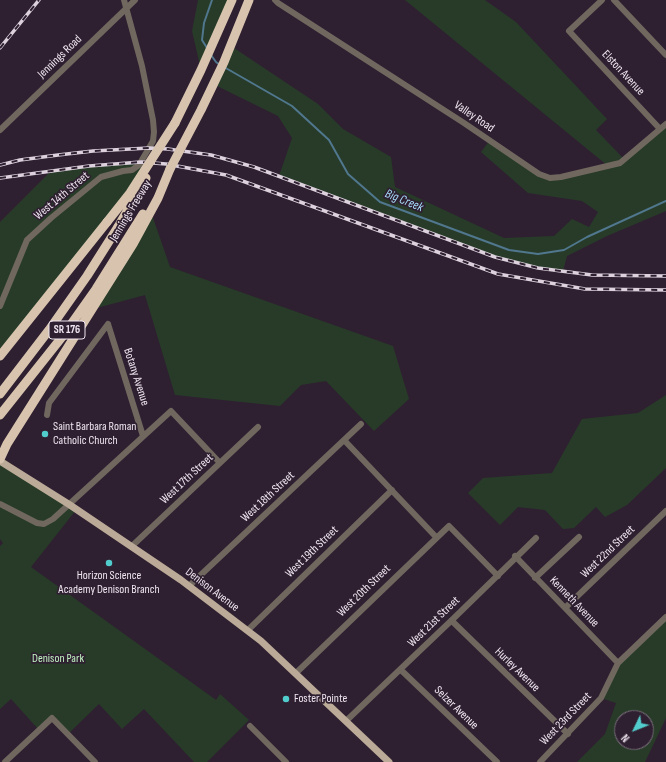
<!DOCTYPE html>
<style>
body{margin:0}
#map{position:relative;width:666px;height:762px;overflow:hidden;background:#2f2031;font-family:"Sofia Sans Condensed",sans-serif}
canvas{display:block}
.north{position:absolute;left:614px;top:710px;width:40px;height:40px;box-sizing:border-box;background:#2f2031;border:1px solid #7c6f7d;border-radius:50%;rotate:227deg;font-size:11px;font-weight:700;line-height:16px;text-align:center;color:#efe5f0}
.north::after{content:'';display:block;margin:auto;width:14px;height:18px;background:#52cdcd;clip-path:polygon(50% 0,100% 100%,50% 72%,0 100%)}
</style>
<div id="map">
<canvas width="666" height="762"></canvas>
<div class="north">N</div>
</div>
<script>
const c = document.querySelector('canvas').getContext('2d');
c.lineJoin = 'round';
function fillPath(path, color) {
  c.fillStyle = color;
  c.fill(path, 'evenodd');
}
function shape(rows) {
  const path = new Path2D();
  for (const r of rows) {
    path.moveTo(r[0], r[1]);
    for (let i = 2; i < r.length; i += 2) path.lineTo(r[i], r[i + 1]);
  }
  return path;
}
function strokePath(path, color, width, dash) {
  c.strokeStyle = color;
  c.lineWidth = width;
  c.lineCap = dash ? 'butt' : 'round';
  c.setLineDash(dash || []);
  c.stroke(path);
}
function label(font, color, halo, rows, align = 'center') {
  c.font = font + ' "Sofia Sans Condensed",sans-serif';
  c.lineWidth = 3.5;
  c.setLineDash([]);
  c.textBaseline = 'middle';
  c.strokeStyle = halo;
  c.fillStyle = color;
  for (const [text, x, y, turn = 0] of rows) {
    c.save();
    c.translate(x, y);
    c.rotate((+turn || 0) * Math.PI / 180);
    c.textAlign = isNaN(turn) ? turn : align;
    if (halo) c.strokeText(text, 0, 0);
    c.fillText(text, 0, 0);
    c.restore();
  }
}
fillPath(shape([
 [198,0,232,0,201,70,192,31],
 [405,0,485,0,516,22,607,119,596,130,624,159,666,124,666,211,607,236,567,256,563,271,538,268,495,257,279,176,292,138,278,116,213,84,231,46,318,104,343,129,391,157,395,187,504,238,554,236,572,219,589,227,598,212,582,201,528,193,481,152,490,140,550,178,608,166],
 [151,161,0,356,0,222,50,172,89,166],
 [151,212,170,267,393,346,409,399,374,431,326,381,301,385,280,406,175,395,145,295,93,309],
 [666,395,666,468,627,505,605,517,596,507,574,528,563,529,545,510,518,507,500,525,468,493,483,478,552,473,582,419,638,413],
 [0,461,76,510,31,567,216,700,220,694,249,720,207,762,194,762,144,709,122,729,99,704,68,734,52,718,39,730,11,699,0,709,0,546,3,543,0,539],
 [666,617,666,718,645,762,577,762,605,734,616,703,601,698,618,663],
 [622,718,646,718,646,742,622,742]
]), '#273b28');
strokePath(shape([
 [207,48,202,40,204,23,212,0],
 [211,55,216,62,220,65],
 [224,67,292,106,329,140,348,174,380,202,509,250,538,254,564,250,587,237,666,201]
]), '#50778e', 2);
strokePath(shape([
 [275,0,278,3,464,123,539,174,550,178,561,177,620,163,666,124],
 [602,0,569,31,660,129],
 [614,0,666,55],
 [0,130,135,0],
 [0,306,27,240,51,218,101,177,123,171,132,170,139,165,153,141,154,132,153,120,142,66,124,0],
 [108,324,143,436],
 [47,415,49,403,108,324],
 [344,440,436,537],
 [0,504,37,523,44,524,53,519,171,411,220,463],
 [132,546,258,427],
 [515,556,618,663],
 [535,578,579,537],
 [189,586,361,424],
 [565,608,666,511],
 [452,621,568,734],
 [248,630,392,490],
 [401,670,497,762],
 [296,673,449,526,498,576],
 [346,721,454,618,536,538],
 [250,726,286,762],
 [5,762,52,718,95,762],
 [540,762,601,698,618,663,666,617]
]), '#70685f', 6);
strokePath(shape([
 [0,461,70,505,181,580,261,641,389,762]
]), '#baaa97', 7);
strokePath(shape([
 [175,123,201,70,232,0],
 [0,356,107,222],
 [0,394,49,330,87,276,118,227],
 [0,415,62,337,96,289,143,214],
 [0,459,7,444,133,244,158,198,170,169]
]), '#d8c4ae', 9);
const rail = shape([
 [0,48,39,0],
 [0,165,20,160,58,155,93,151,149,148,168,149,211,155,254,167,495,257,538,268,592,275,666,276],
 [0,178,89,166,141,162,166,164,226,175,498,274,585,289,666,290]
]);
strokePath(rail, '#dcd1dd', 3.5);
strokePath(rail, '#2f2031', 2, [6]);
strokePath(shape([
 [170,169,201,110,224,62,249,0],
 [107,222,130,193,175,123],
 [118,227,146,178]
]), '#d8c4ae', 9);
for (const [x, y, r, color] of [
 [45,434,4,"#52cdcd"],
 [109,563,4,"#52cdcd"],
 [286,699,4,"#52cdcd"]
]) {
  const dot = new Path2D();
  dot.arc(x, y, r, 0, 2 * Math.PI);
  c.fillStyle = color;
  c.fill(dot);
  strokePath(dot, '#2f2031', 1.5);
}
for (const [x, y, w] of [
 [67,330,36]
]) {
  const box = new Path2D();
  box.roundRect(x - w / 2, y - 9, w, 18, 3);
  c.fillStyle = '#2f2031';
  c.fill(box);
  strokePath(box, '#efe5f0', 1);
}
label('bold 11px', '#efe5f0', null, [
 ["SR 176",67,330]
]);
label('12px', '#efe5f0', '#2f2031', [
 ["Jennings Road",60,57,-44],
 ["Elston Avenue",623,73,47],
 ["Valley Road",474,117,34],
 ["West 14th Street",62,196,-40],
 ["Jennings Freeway",131,211,-59],
 ["Botany Avenue",136,377,72],
 ["West 17th Street",187,479,-43],
 ["West 18th Street",268,497,-43],
 ["West 19th Street",312,552,-44],
 ["West 22nd Street",608,552,-44],
 ["Denison Avenue",212,590,37],
 ["West 20th Street",364,591,-44],
 ["Kenneth Avenue",574,602,46],
 ["West 21st Street",434,622,-44],
 ["Hurley Avenue",517,670,44],
 ["Selzer Avenue",456,708,44],
 ["West 23rd Street",566,719,-46]
]);
label('12px', '#efe5f0', '#2f2031', [
 ["Saint Barbara Roman",53,427],
 ["Catholic Church",53,441],
 ["Horizon Science",109,576,"center"],
 ["Academy Denison Branch",109,590,"center"],
 ["Foster Pointe",294,699]
], 'left');
label('12px', '#c0f4c1', '#2f2031', [
 ["Denison Park",58,659]
]);
label('italic 13px', '#a5daf8', '#2f2031', [
 ["Big Creek",404,201,22]
]);
</script>
